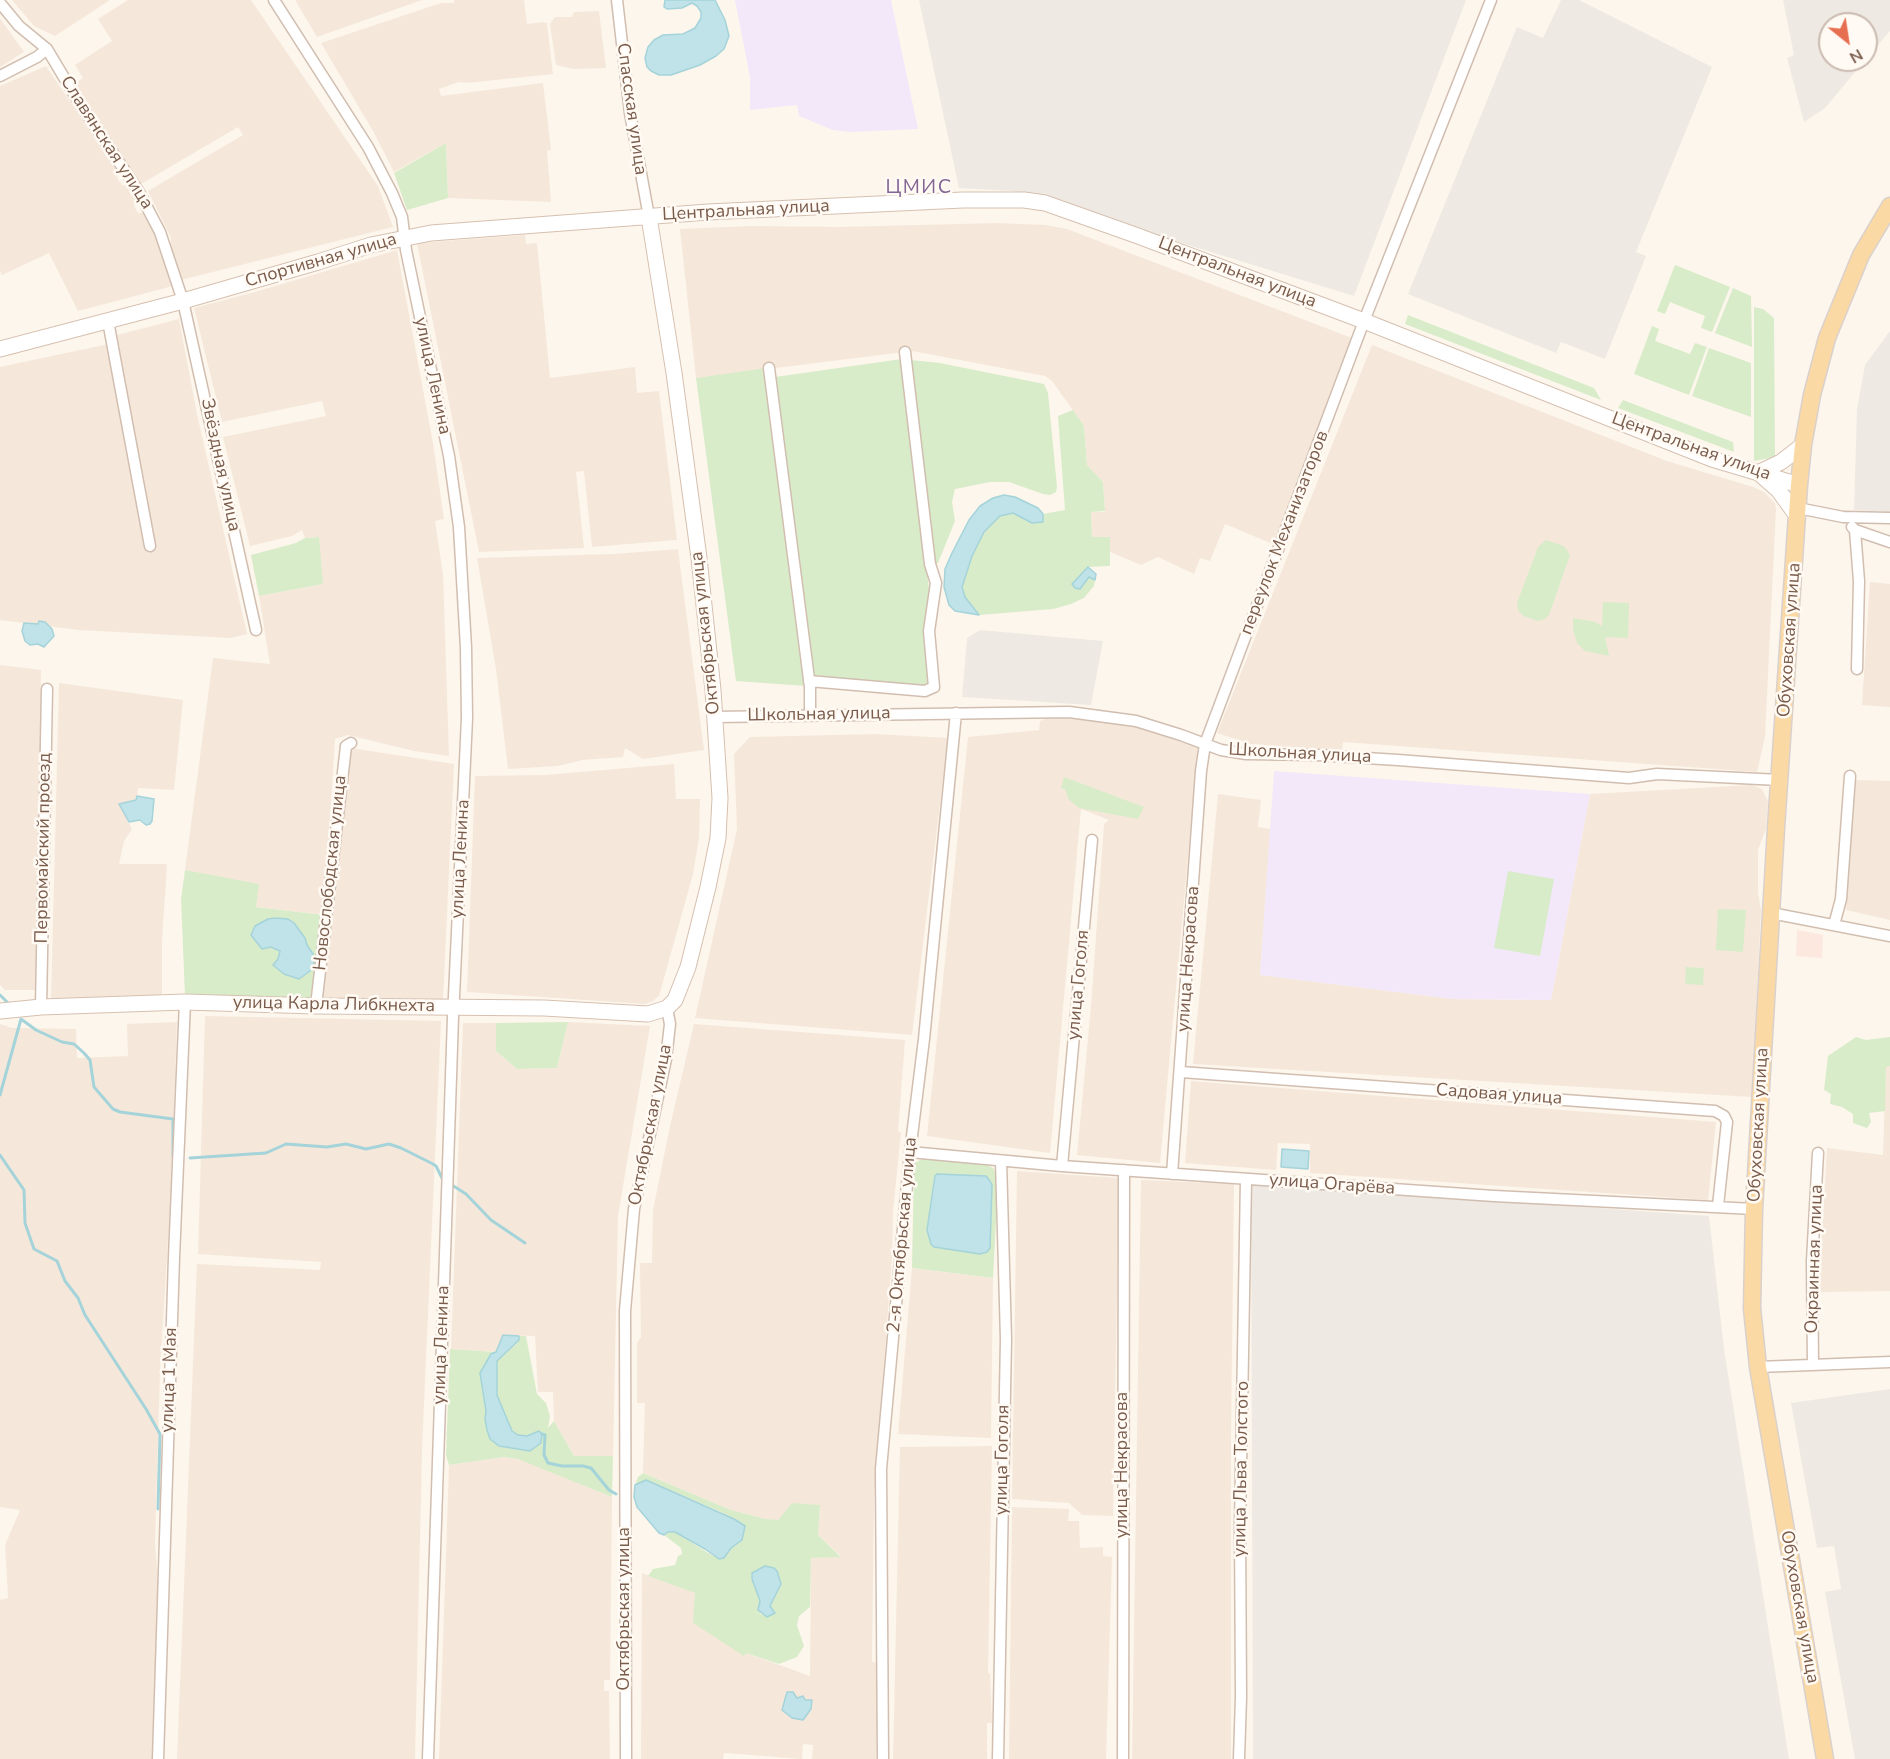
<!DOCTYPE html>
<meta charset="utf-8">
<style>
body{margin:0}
#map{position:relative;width:1890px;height:1759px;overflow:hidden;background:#fdf6ec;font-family:"Nunito Sans",sans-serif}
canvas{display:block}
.north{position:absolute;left:1818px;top:12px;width:60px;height:60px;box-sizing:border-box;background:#fffaf3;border:2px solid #cabbb1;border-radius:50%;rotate:150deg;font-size:16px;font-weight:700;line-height:24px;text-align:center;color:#7a5c4d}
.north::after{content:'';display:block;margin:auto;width:21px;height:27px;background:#e76f51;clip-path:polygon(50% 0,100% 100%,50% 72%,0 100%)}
</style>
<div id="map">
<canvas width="1890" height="1759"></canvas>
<div class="north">N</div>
</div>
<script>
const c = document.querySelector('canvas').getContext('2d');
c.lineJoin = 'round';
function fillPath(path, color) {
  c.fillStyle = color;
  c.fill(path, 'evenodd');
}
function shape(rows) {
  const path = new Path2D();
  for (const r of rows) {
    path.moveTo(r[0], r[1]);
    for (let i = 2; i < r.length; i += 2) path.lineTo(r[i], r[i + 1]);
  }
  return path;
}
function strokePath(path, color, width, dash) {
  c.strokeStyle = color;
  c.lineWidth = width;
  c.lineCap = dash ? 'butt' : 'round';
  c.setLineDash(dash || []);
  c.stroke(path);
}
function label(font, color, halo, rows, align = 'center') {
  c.font = font + ' "Nunito Sans",sans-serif';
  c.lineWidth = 5;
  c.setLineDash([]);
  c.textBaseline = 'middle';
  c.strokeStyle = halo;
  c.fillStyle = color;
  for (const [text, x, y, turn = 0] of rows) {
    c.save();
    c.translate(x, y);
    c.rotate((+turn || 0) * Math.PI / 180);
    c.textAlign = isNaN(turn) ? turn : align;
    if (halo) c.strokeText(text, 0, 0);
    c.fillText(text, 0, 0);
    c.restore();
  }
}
fillPath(shape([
 [12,0,110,0,55,36,34,26],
 [128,0,251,0,378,186,393,227,181,280,170,248,171,238,148,191,243,135,238,127,141,184,74,84,83,78,75,65,112,41,98,19],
 [295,0,422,0,317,37],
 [454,0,524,0,527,24,543,22,547,23,553,74,467,83,459,82,439,89,441,96,543,83,551,150,547,151,551,202,448,198,446,143,394,172,373,131,321,43,441,3,454,3],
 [599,11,606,68,573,69,556,65,550,24,555,17,572,17,574,12],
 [0,18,24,52,0,67],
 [46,66,118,173,117,178,122,185,129,186,136,197,134,206,138,213,146,213,156,234,173,286,78,311,49,253,2,275,0,270,0,86],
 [998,223,1046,225,1067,229,1352,338,1275,545,1225,524,1210,561,1200,558,1194,574,1158,557,1141,565,1110,552,1110,538,1092,537,1091,512,1105,512,1103,482,1087,465,1084,426,1052,381,1045,376,912,351,696,378,680,229,752,226,839,227],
 [525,235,526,244,537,243,550,378,635,367,637,393,659,391,677,540,592,547,584,471,576,472,584,548,479,552,417,243],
 [397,250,433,443,444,519,435,521,443,574,449,756,414,751,348,735,335,739,324,915,256,907,185,870,213,658,270,664,259,596,323,584,318,537,305,538,302,530,292,536,250,546,223,437,326,416,322,401,222,422,194,308,255,292],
 [179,319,197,414,247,634,231,638,78,630,0,620,0,367,118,342,117,335],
 [1372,345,1667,461,1753,487,1764,492,1775,503,1776,509,1765,737,1757,772,1343,742,1342,751,1251,744,1217,733],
 [678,549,704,750,643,759,625,748,623,757,582,760,558,766,508,769,496,669,477,558,614,554],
 [1870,582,1890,584,1890,707,1862,705],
 [0,665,41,670,37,990,5,990,0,985],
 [59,683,183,700,174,790,138,788,137,800,120,804,132,829,124,841,119,864,167,864,162,942,162,996,51,1001],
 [1065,716,1132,726,1198,747,1160,1163,1077,1155,1091,1006,1104,824,1109,820,1081,809,1050,1153,927,1136,968,737,1039,730,1040,721,1050,717],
 [876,734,948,738,912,1035,695,1018,737,829,734,754,750,737],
 [351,748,454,764,443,1000,322,998],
 [674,764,676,799,700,799,699,838,693,874,659,996,653,1001,645,1004,467,992,475,776,545,775],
 [1855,780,1890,781,1890,920,1846,910],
 [1752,785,1762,789,1768,801,1766,829,1758,850,1758,893,1761,910,1752,1097,1193,1064,1218,794,1261,800,1258,827,1271,829,1260,975,1453,999,1551,1000,1590,794],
 [205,1016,441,1021,422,1449,415,1759,177,1759,197,1264,320,1270,321,1262,198,1254],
 [177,1022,171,1190,160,1371,155,1543,159,1596,154,1759,0,1759,0,1600,8,1598,5,1545,20,1510,0,1507,0,1024,12,1028,76,1029,77,1058,128,1056,127,1024],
 [568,1022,650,1026,618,1216,613,1456,574,1456,554,1421,553,1392,538,1392,535,1336,503,1335,496,1352,451,1349,463,1023,496,1023,496,1051,517,1069,557,1068],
 [694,1024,905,1040,898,1132,901,1132,893,1212,892,1257,874,1500,872,1662,878,1663,876,1759,812,1759,813,1745,803,1744,802,1759,724,1753,723,1759,641,1759,642,1573,695,1593,744,1656,746,1653,810,1676,811,1558,841,1556,818,1535,820,1506,779,1521,766,1519,731,1510,643,1473,645,1403,637,1403,637,1343,641,1337,640,1263,652,1263,653,1210,670,1126],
 [1886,1066,1890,1066,1890,1291,1819,1292,1827,1148,1883,1155],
 [1191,1081,1716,1122,1708,1200,1310,1173,1310,1144,1278,1143,1276,1170,1185,1163],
 [1017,1171,1119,1178,1113,1516,1082,1515,1069,1503,1012,1499],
 [1141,1180,1234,1184,1231,1435,1231,1759,1132,1759],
 [912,1268,993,1278,991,1438,898,1434],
 [992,1446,988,1673,990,1673,992,1723,987,1723,987,1759,893,1759,900,1447],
 [504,1457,518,1459,537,1466,612,1497,610,1680,604,1680,604,1691,609,1691,610,1759,439,1759,449,1465],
 [1012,1507,1069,1509,1068,1521,1079,1521,1080,1548,1103,1547,1103,1556,1112,1557,1106,1759,1009,1759]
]), '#f5e8da');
fillPath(shape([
 [1797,930,1823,935,1822,958,1796,956]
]), '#fde8e0');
fillPath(shape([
 [919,0,1466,0,1354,296,1013,191,959,188],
 [1561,0,1579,0,1712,67,1636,252,1646,256,1605,359,1561,342,1556,353,1408,294,1517,27,1543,38],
 [1783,0,1890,0,1890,31,1866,59,1866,24,1830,24,1830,60,1865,60,1825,108,1804,122,1787,58,1794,55],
 [1890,331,1890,512,1854,510,1857,409,1865,365],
 [980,630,1103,641,1091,705,962,697,967,638],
 [1251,1183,1709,1216,1724,1349,1789,1759,1253,1759],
 [1890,1389,1890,1759,1855,1759,1825,1592,1841,1589,1834,1546,1817,1548,1791,1403]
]), '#efe9e4');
fillPath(shape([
 [735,0,891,0,918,129,851,132,833,130,799,116,797,105,750,110,750,77],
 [1274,771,1590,794,1551,1000,1453,999,1260,975]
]), '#f3e8fa');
fillPath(shape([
 [446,143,448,198,407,210,394,173],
 [1675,265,1730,287,1712,332,1701,328,1705,316,1670,302,1665,314,1657,311],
 [1733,288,1751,296,1752,347,1715,333],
 [1754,307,1763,309,1774,318,1775,457,1754,461],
 [1408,315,1594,388,1601,400,1405,324],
 [1652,326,1659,329,1655,341,1690,354,1695,343,1707,347,1689,395,1634,374],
 [1709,348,1751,363,1751,417,1692,396],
 [902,359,929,589,925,633,929,686,812,679,775,377],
 [911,360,940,363,1044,384,1048,393,1057,487,1056,492,1050,495,1043,494,1009,482,990,482,955,489,952,502,955,521,938,563,934,564],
 [766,368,798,636,807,686,736,681,696,378],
 [1623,400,1733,442,1734,452,1618,408],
 [1073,410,1084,426,1087,465,1103,482,1105,511,1091,512,1092,537,1110,537,1110,566,1088,567,1072,584,1083,586,1086,579,1089,577,1095,580,1094,586,1084,598,1071,604,1053,609,979,615,965,597,962,587,972,556,984,532,1000,516,1013,513,1032,523,1043,522,1043,514,1065,510,1058,416],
 [319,537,323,584,259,596,251,555,296,543,305,538],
 [1546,540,1564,546,1570,555,1549,615,1545,619,1538,621,1523,616,1518,610,1517,603,1538,547],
 [1603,602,1629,603,1628,638,1605,637,1609,656,1585,651,1577,643,1573,630,1573,618,1595,622,1602,626],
 [1064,777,1144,807,1138,819,1079,808,1069,800,1065,789,1061,788],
 [185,870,259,884,256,907,324,915,313,999,185,996,181,899],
 [294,923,305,938,307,945,313,954,310,971,299,979,279,959,280,951,271,947],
 [1508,871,1554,879,1540,956,1494,948],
 [1718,909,1746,910,1743,952,1716,950],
 [1686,967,1704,968,1703,985,1685,984],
 [568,1022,557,1068,517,1069,496,1051,496,1023],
 [1856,1037,1866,1040,1890,1037,1890,1066,1886,1067,1885,1111,1869,1113,1871,1122,1867,1128,1853,1123,1853,1114,1842,1107,1830,1104,1831,1094,1824,1090,1828,1056],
 [922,1159,988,1165,994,1169,998,1182,993,1278,912,1268,914,1166,915,1163],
 [937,1175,990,1181,992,1185,990,1247,934,1247,931,1243,927,1230,935,1176],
 [519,1336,526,1336,537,1394,546,1403,550,1416,548,1428,554,1421,574,1456,613,1456,612,1497,518,1459,504,1457,449,1465,446,1455,450,1349,496,1352,491,1354,480,1373,486,1411,485,1419,510,1449,539,1431,528,1436,518,1435,512,1431,497,1395,497,1361,516,1344],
 [643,1473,731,1510,766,1519,778,1520,792,1503,820,1505,818,1535,841,1557,811,1558,810,1607,799,1616,797,1625,804,1646,797,1657,779,1664,746,1653,744,1656,693,1623,695,1593,648,1576,653,1569,675,1565,678,1556,682,1554,681,1548,664,1535,668,1532,675,1532,713,1556,742,1540,734,1519,721,1512,646,1480,635,1485,638,1477],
 [779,1577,777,1593,770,1606,772,1611,762,1615,758,1610,760,1601,758,1593]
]), '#d8ecc9');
const water = shape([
 [665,0,715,0,725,20,729,36,724,49,716,56,700,65,671,75,659,75,651,71,647,67,645,58,648,47,654,40,663,35,683,34,695,28,701,18,701,12,697,6,692,3,682,8,667,9,664,7,665,0],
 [1004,495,1015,497,1038,508,1043,514,1043,522,1032,523,1013,513,1000,516,984,532,972,556,962,587,965,597,979,615,955,611,949,605,944,587,945,569,952,553,969,520,980,506,993,498,1004,495],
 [1088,567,1096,574,1095,580,1089,577,1080,589,1075,588,1072,584,1088,567],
 [39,621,45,622,52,629,54,636,44,647,38,644,30,645,25,641,22,631,24,623,38,624,39,621],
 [137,796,154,799,152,821,150,824,146,825,140,820,129,822,119,804,136,800,137,796],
 [275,918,288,919,294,923,305,938,307,945,313,954,314,963,310,971,299,979,284,974,273,965,278,959,280,951,271,947,262,949,251,935,255,926,268,919,275,918],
 [1282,1149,1309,1151,1308,1169,1281,1167,1282,1149],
 [937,1174,986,1176,990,1181,992,1185,990,1248,987,1252,980,1254,934,1247,931,1244,927,1230,935,1176,937,1174],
 [503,1335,519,1336,519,1340,497,1361,497,1395,512,1431,518,1435,527,1436,539,1431,542,1434,541,1443,530,1451,499,1446,490,1439,487,1430,485,1419,486,1411,480,1373,491,1354,496,1352,503,1335],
 [646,1480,734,1519,745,1526,742,1540,731,1548,724,1558,719,1559,705,1549,675,1532,668,1532,664,1535,659,1533,637,1507,634,1497,635,1485,646,1480],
 [765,1566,774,1568,777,1571,781,1584,770,1606,775,1613,767,1617,758,1610,760,1601,752,1579,752,1573,765,1566],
 [787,1692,793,1692,797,1698,803,1696,805,1700,812,1700,811,1709,803,1720,792,1718,782,1710,787,1692]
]);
fillPath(water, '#bfe3e8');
strokePath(water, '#a5d3da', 1.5);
strokePath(shape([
 [0,995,9,1004],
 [0,1095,21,1019,36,1030,62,1042,74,1044,84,1053,90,1060,94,1087,113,1109,120,1112,173,1119,173,1156],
 [0,1155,24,1190,25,1223,34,1249,57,1261,65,1281,78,1298,85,1315,146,1409,160,1434,158,1509],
 [190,1158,266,1153,286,1144,327,1147,346,1144,366,1149,389,1144,401,1148,433,1164,436,1166,442,1178],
 [452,1185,466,1194,491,1220,525,1243],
 [542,1434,545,1435,544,1455,548,1463,562,1466,583,1466,591,1468,609,1490,616,1494]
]), '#a5d3da', 3);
const street = shape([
 [274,0,368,147,392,193,402,217,406,250,449,456,459,527,466,648,467,718,453,1017,428,1759],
 [617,0,630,113,649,217],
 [0,3,19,26,47,49,78,101,139,192,160,232,183,301,256,630],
 [0,76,37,57,47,49],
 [108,321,150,546],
 [769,368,810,687,810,715],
 [1798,508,1843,517,1890,518],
 [1852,527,1855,530,1890,542],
 [1855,530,1859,581,1857,669],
 [809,681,925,691,934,687,929,631,936,583,930,564,905,352],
 [715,717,1069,712,1136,721,1181,735,1221,750,1246,754,1317,755,1398,760,1629,778,1657,774,1780,780],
 [1771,913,1890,936],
 [1834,925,1841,899,1850,776],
 [316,1006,346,746,351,743],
 [41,1007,47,689],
 [1181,1072,1715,1111,1724,1116,1727,1122,1718,1206],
 [910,1152,1062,1166,1494,1196,1754,1209],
 [1062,1166,1092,840],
 [1172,1174,1201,771,1205,744,1364,321,1491,0],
 [1813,1365,1812,1261,1818,1153],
 [1758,1367,1890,1362],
 [158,1759,174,1257,185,1002],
 [626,1759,625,1311,634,1209,666,1059,670,1024,667,1008],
 [883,1759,881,1469,910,1152,924,1039,956,713],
 [998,1759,1006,1339,1001,1161],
 [1123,1759,1124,1170],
 [1239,1759,1241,1697,1240,1526,1246,1179]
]);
const secondary = shape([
 [0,349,183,301,318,262,371,245,431,233,708,212,963,200,1024,200,1045,203,1138,236,1364,321,1712,459,1799,485],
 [1758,473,1781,462,1803,445],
 [1762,476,1779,491,1797,516],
 [0,1011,41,1007,185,1002,316,1006,544,1008,648,1014,667,1008,675,1000,688,967,708,887,718,838,720,798,713,690,699,558,674,373,649,217]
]);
const primary = shape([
 [1825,1759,1758,1367,1752,1308,1754,1209,1776,828,1799,485,1803,445,1812,395,1827,338,1861,255,1890,206]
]);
strokePath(street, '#d1beb0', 13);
strokePath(secondary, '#d6c0b0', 17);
strokePath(primary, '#dad1cd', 19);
strokePath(street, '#fff', 10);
strokePath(secondary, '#fff', 15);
strokePath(primary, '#fbd9a5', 16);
label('18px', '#7a5c4d', '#fffaf3', [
 ["Спасская улица",631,109,82],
 ["Славянская улица",106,143,57],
 ["Центральная улица",746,211,-3],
 ["Спортивная улица",321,261,-16],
 ["Центральная улица",1237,273,21],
 ["улица Ленина",432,376,78],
 ["Центральная улица",1691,447,20],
 ["Звёздная улица",220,465,78],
 ["переулок Механизаторов",1285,533,-69],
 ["Октябрьская улица",706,633,-96],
 ["Обуховская улица",1790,640,-86],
 ["Школьная улица",819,715,-1],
 ["Школьная улица",1300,754,3],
 ["Первомайский проезд",44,848,-89],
 ["улица Ленина",461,859,-87],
 ["Новослободская улица",331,873,-84],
 ["улица Некрасова",1189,959,-86],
 ["улица Гоголя",1079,985,-85],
 ["улица Карла Либкнехта",334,1005,1],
 ["Садовая улица",1499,1095,4],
 ["Октябрьская улица",651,1125,-79],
 ["Обуховская улица",1759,1125,-87],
 ["улица Огарёва",1332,1185,4],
 ["2-я Октябрьская улица",903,1235,-85],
 ["Окраинная улица",1815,1259,-88],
 ["улица Ленина",442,1345,-88],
 ["улица 1 Мая",170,1380,-88],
 ["улица Гоголя",1003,1460,-89],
 ["улица Некрасова",1123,1465,-90],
 ["улица Льва Толстого",1242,1469,-89],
 ["Обуховская улица",1799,1607,80],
 ["Октябрьская улица",625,1609,-90]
]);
c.letterSpacing = '1.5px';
label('20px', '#846695', '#fffaf3', [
 ["ЦМИС",919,188]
]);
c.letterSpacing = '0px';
</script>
